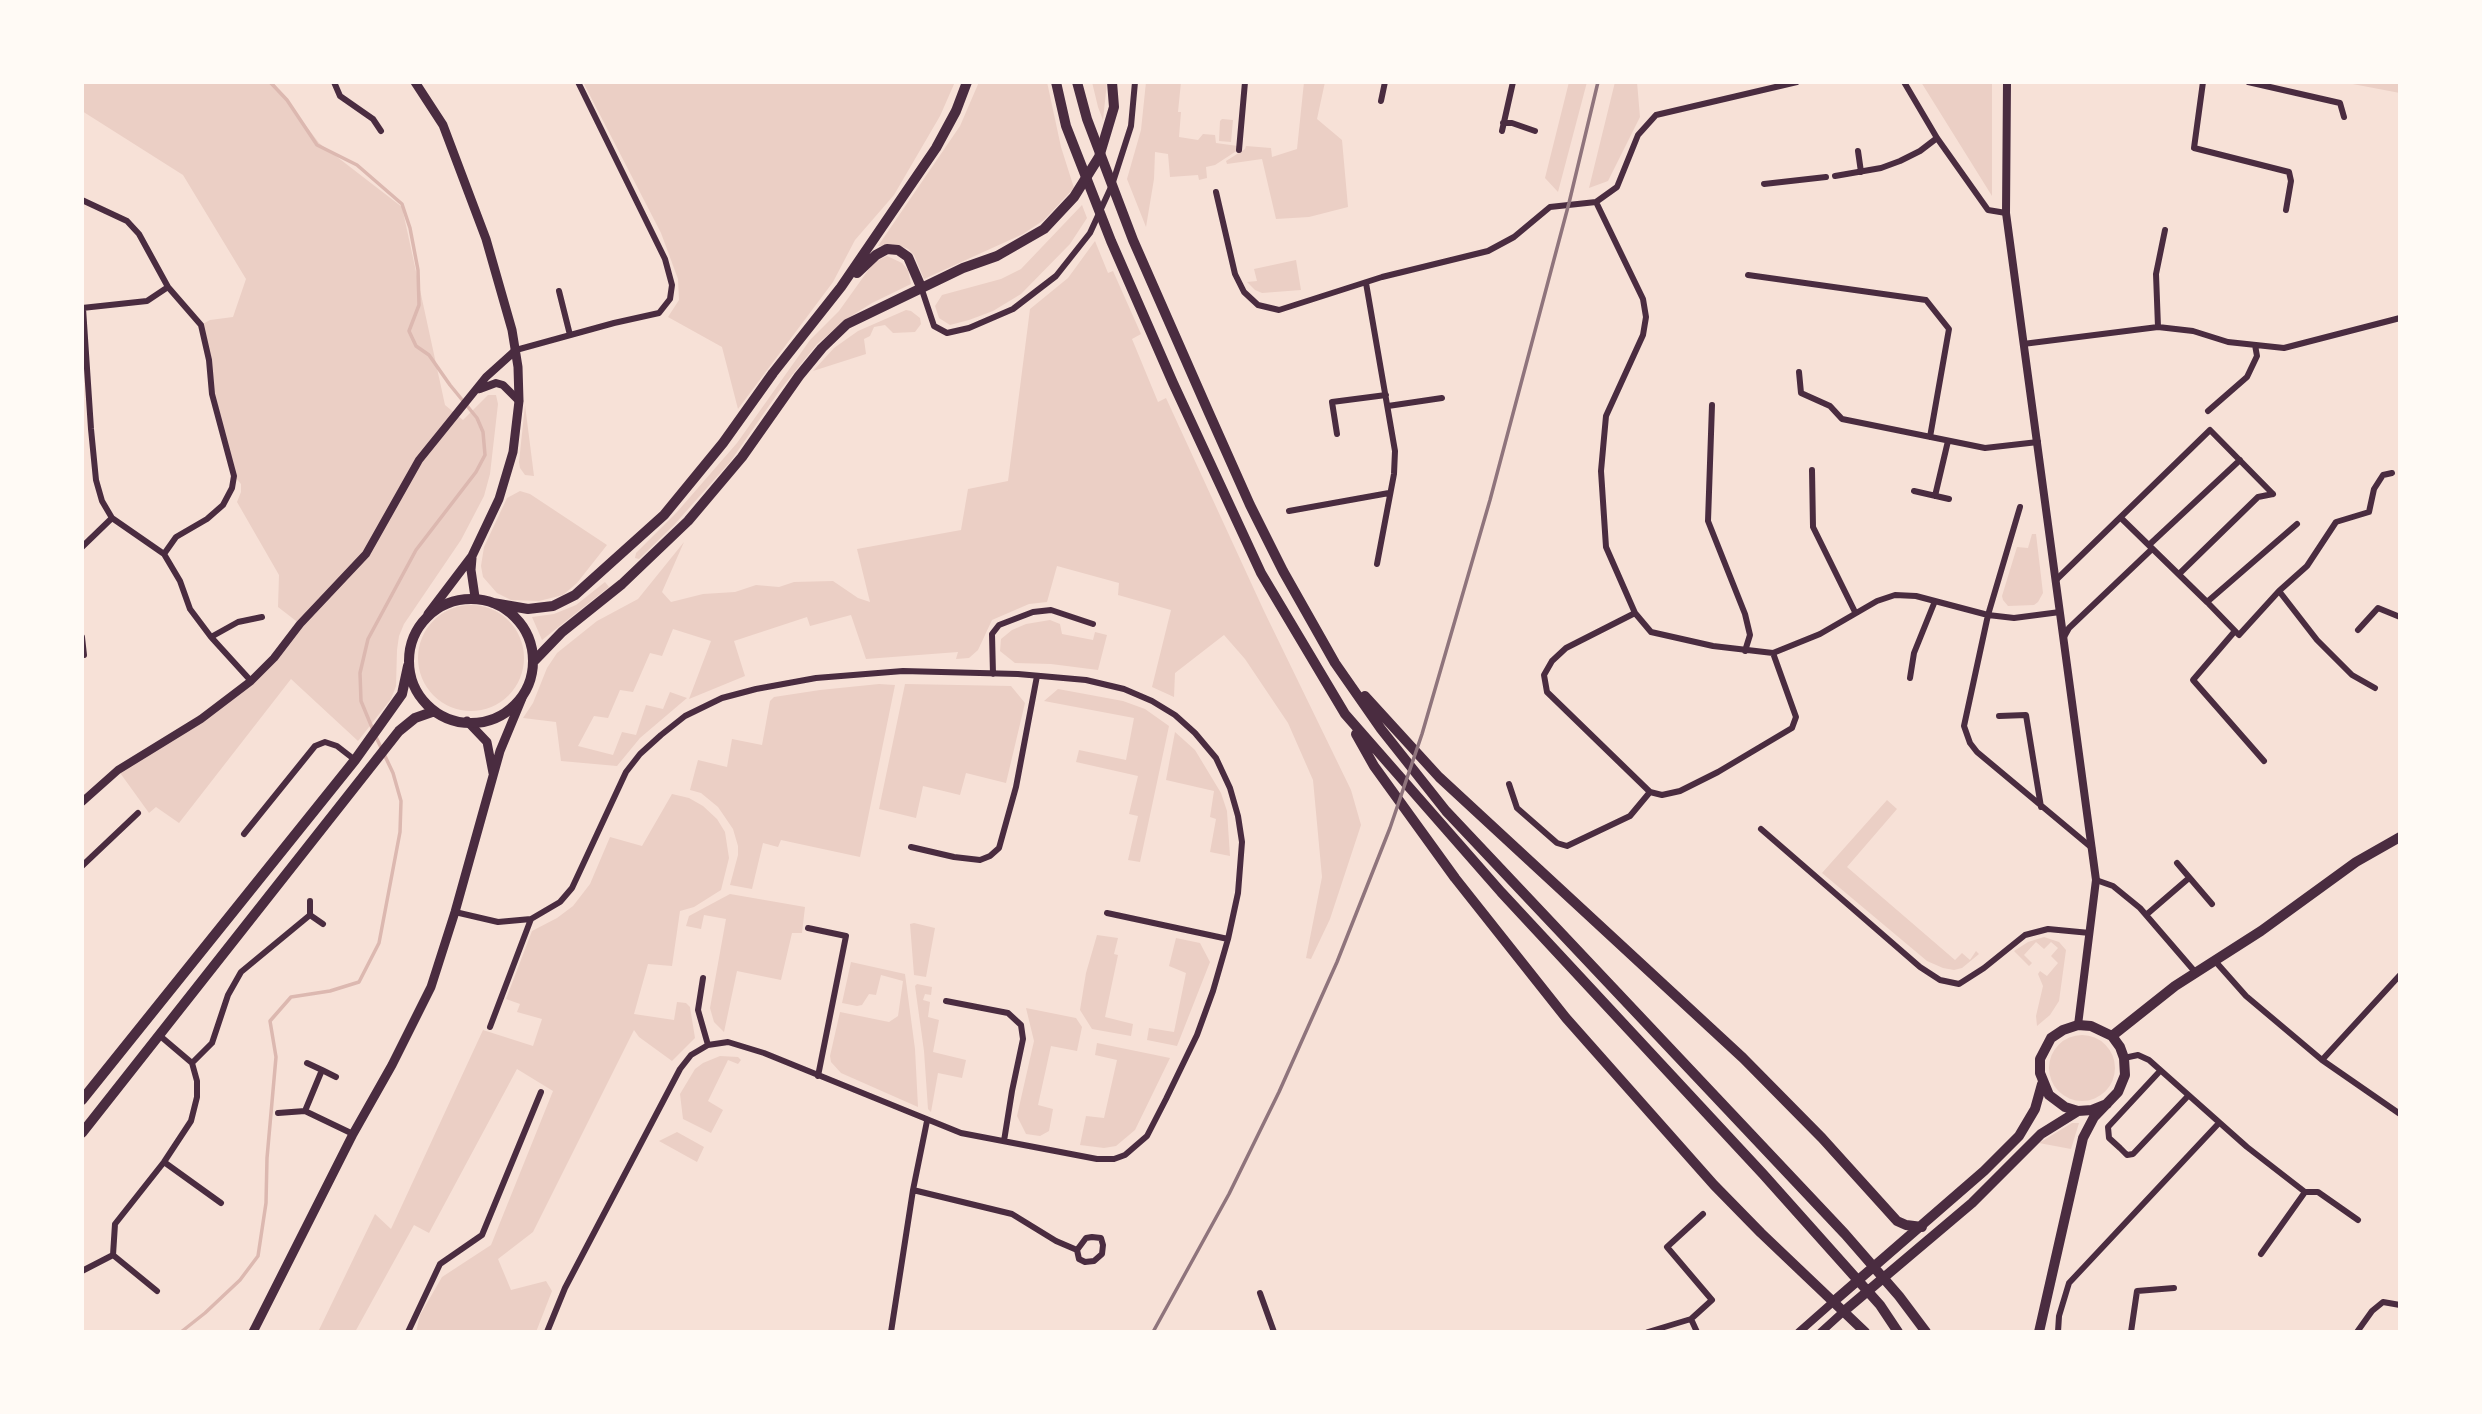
<!DOCTYPE html>
<style>
body{margin:0}
#map{position:relative;width:2482px;height:1414px;overflow:hidden;background:#f7e1d7;font-family:Helvetica,sans-serif}
canvas{display:block}
.frame{position:absolute;inset:0;border:84px solid #fffaf5;pointer-events:none}
</style>
<div id="map">
<canvas width="2482" height="1414"></canvas>
<div class="frame"></div>
</div>
<script>
const c = document.querySelector('canvas').getContext('2d');
c.lineJoin = 'round';
function fillPath(path, color) {
  c.fillStyle = color;
  c.fill(path, 'evenodd');
}
function shape(rows) {
  const path = new Path2D();
  for (const r of rows) {
    if (r.length === 3) {
      path.moveTo(r[0] + r[2], r[1]);
      path.arc(r[0], r[1], r[2], 0, 2 * Math.PI);
      continue;
    }
    path.moveTo(r[0], r[1]);
    for (let i = 2; i < r.length; i += 2) path.lineTo(r[i], r[i + 1]);
  }
  return path;
}
function strokePath(path, color, width, dash) {
  c.strokeStyle = color;
  c.lineWidth = width;
  c.lineCap = dash ? 'butt' : 'round';
  c.setLineDash(dash || []);
  c.stroke(path);
}
fillPath(shape([
 [82,82,273,82,319,143,402,207,445,405,463,420,488,395,496,395,498,404,490,474,484,496,461,540,404,624,399,636,397,650,396,686,391,699,358,741,291,679,179,823,156,807,149,813,118,770,251,681,300,624,278,607,279,575,237,502,241,492,241,484,234,476,212,394,201,325,210,320,233,317,246,279,183,175,82,111],
 [583,82,955,82,940,116,894,195,855,240,833,282,738,409,722,347,668,317,679,300,678,279,661,233],
 [979,82,1047,82,1061,147,1074,188,1044,220,1023,234,924,279,914,255,908,249,898,245,878,246,960,126],
 [1092,82,1107,82,1103,120,1098,107],
 [1146,82,1181,82,1178,112,1181,112,1179,137,1198,140,1203,134,1215,135,1216,143,1238,146,1238,150,1215,165,1206,167,1207,178,1199,180,1198,175,1170,177,1168,154,1155,152,1154,179,1146,227,1127,179,1141,130],
 [1304,82,1325,82,1317,119,1342,140,1348,207,1309,217,1276,219,1262,159,1227,164,1226,161,1245,149,1246,146,1271,148,1272,157,1297,149],
 [1569,82,1587,82,1558,192,1545,178],
 [1615,82,1637,82,1640,117,1608,181,1589,188],
 [1921,82,1992,82,1992,196],
 [2342,82,2400,82,2400,93],
 [1222,119,1233,120,1231,142,1219,141,1220,121],
 [1082,205,1087,218,1070,244,1021,294,993,311,969,320,950,325,939,318,935,306,942,295,1001,279,1021,269],
 [1095,241,1108,273,1113,271,1141,334,1132,339,1158,402,1166,398,1264,611,1351,790,1361,825,1330,919,1311,959,1306,958,1322,877,1313,780,1288,723,1245,659,1224,635,1175,673,1174,697,1152,687,1171,610,1118,595,1119,583,1057,566,1047,602,1029,604,992,620,978,650,969,658,956,659,958,652,866,659,851,615,810,626,807,617,734,641,745,676,689,699,711,641,673,629,662,656,650,653,633,692,620,690,608,718,594,716,578,746,613,755,622,732,636,735,646,705,663,709,670,692,687,698,640,738,617,766,561,761,556,722,523,718,533,703,547,668,557,653,597,621,638,599,684,542,662,592,671,602,703,594,735,592,756,585,779,587,794,582,833,581,858,598,870,602,857,549,961,530,968,489,1008,481,1030,309,1068,278],
 [887,256,902,263,908,270,911,284,872,303,848,318,817,344,780,390,730,462,674,525,639,559,635,558,636,553,677,512,737,443,810,340,839,311,874,262],
 [1296,260,1301,290,1262,293,1255,290,1247,282,1257,281,1254,269],
 [906,310,911,311,920,318,921,324,915,332,893,333,885,325,874,327,870,336,864,339,866,354,813,371,834,348,858,331],
 [525,405,534,476,525,475,520,468,519,462],
 [520,491,530,494,607,545,577,583,563,595,539,601,511,600,497,593,483,577,481,566,484,547,507,498],
 [2032,534,2036,534,2043,593,2038,602,2034,605,2008,606,2003,600,2002,596,2017,547,2028,548],
 [605,582,609,587,542,640,532,617,554,614,576,605],
 [471,658,53],
 [1050,620,1060,624,1062,634,1093,640,1095,632,1107,635,1098,670,1051,664,1015,663,1000,651,1001,639,1012,630,1026,624],
 [879,684,895,685,860,857,781,840,778,847,763,843,752,889,730,885,738,855,738,846,733,829,718,807,701,793,690,790,698,760,727,767,732,739,762,745,770,701,774,697,820,690],
 [905,684,1011,686,1025,703,1006,783,966,773,960,795,923,786,916,818,879,809],
 [1058,689,1123,701,1145,709,1169,726,1140,862,1128,860,1138,816,1129,814,1138,776,1076,762,1079,750,1126,760,1134,718,1044,701],
 [1175,732,1195,750,1221,793,1227,811,1230,856,1210,852,1216,819,1210,817,1214,791,1166,780],
 [672,794,689,798,703,806,717,819,725,832,729,858,721,890,694,907,680,911,672,966,648,964,634,1014,674,1020,677,1002,686,1003,690,1007,695,1038,672,1061,639,1037,634,1030,533,1232,498,1259,511,1290,546,1281,552,1291,536,1332,416,1332,420,1315,442,1277,491,1245,553,1091,517,1069,429,1233,414,1225,355,1332,318,1332,375,1214,391,1229,483,1030,533,1046,542,1019,517,1012,520,1004,506,999,532,931,557,918,573,906,590,884,610,837,642,846],
 [1887,800,1897,809,1847,867,1955,960,1962,953,1970,960,1976,951,1979,954,1962,968,1954,970,1943,968,1927,961,1822,873],
 [730,894,805,907,802,933,792,933,781,980,737,971,724,1032,714,1022,710,1008,726,919,704,915,701,929,686,926,689,916],
 [914,923,935,928,926,977,914,975,910,924],
 [1097,935,1118,938,1114,954,1118,955,1105,1017,1133,1024,1131,1036,1092,1029,1080,1010,1086,973],
 [2044,937,2059,942,2066,950,2059,1001,2050,1015,2037,1026,2036,1016,2043,986,2038,974,2040,971,2047,976,2058,963,2051,956,2058,948,2051,942,2044,949,2036,942,2024,955,2032,963,2029,966,2014,951,2028,942],
 [1176,938,1200,943,1210,962,1177,1046,1147,1040,1149,1028,1174,1032,1186,973,1169,966],
 [851,962,905,974,915,1049,918,1107,841,1073,831,1062,830,1056,840,1012,889,1022,898,1016,903,981,881,975,876,995,869,994,862,1005,857,1006,842,1003],
 [917,984,932,987,931,995,925,994,923,1000,930,1002,928,1017,939,1020,933,1052,966,1060,962,1078,938,1073,931,1112,928,1109,924,1051,915,986],
 [1026,1008,1076,1018,1082,1027,1077,1051,1051,1046,1038,1105,1053,1109,1049,1131,1040,1136,1026,1134,1017,1116,1034,1041],
 [2082,1068,33],
 [1097,1043,1170,1058,1135,1130,1116,1146,1104,1148,1080,1145,1086,1116,1104,1118,1117,1060,1095,1055],
 [720,1056,738,1057,741,1060,738,1064,728,1060,708,1101,723,1110,711,1133,683,1119,680,1094,695,1069,703,1063],
 [2072,1123,2079,1123,2071,1149,2039,1143],
 [677,1132,704,1147,697,1162,659,1141]
]), '#ebcfc5');
strokePath(shape([
 [270,82,287,100,317,145,357,165,402,204,410,228,418,270,419,305,409,331,416,346,429,355,450,385,477,418,483,432,485,455,476,472,416,550,368,639,360,673,361,701,373,730],
 [181,1332,205,1313,240,1280,258,1256,266,1203,267,1158,276,1057,270,1021,291,997,330,991,359,982,379,943,400,832,401,801,393,773,376,737]
]), '#dcb8b0', 3.5);
strokePath(shape([
 [334,82,340,96,373,119,381,131],
 [1904,82,1937,138,1988,210,2006,213],
 [2203,82,2194,148,2289,172,2291,181,2286,210],
 [2248,82,2340,103,2344,117],
 [1381,101,1385,82],
 [1503,123,1512,123,1535,131],
 [1502,131,1513,82],
 [1239,150,1245,82],
 [1858,151,1861,172],
 [1835,176,1881,168,1900,161,1920,151,1937,138],
 [1764,184,1826,177],
 [1216,192,1235,274,1244,292,1258,305,1279,310,1382,277,1488,251,1514,237,1550,207,1596,202,1617,187,1638,135,1656,115,1797,82],
 [82,200,127,221,139,234,168,287,201,325,209,360,212,394,234,476,232,488,223,505,207,519,176,537,164,554],
 [1596,202,1643,299,1646,317,1643,335,1606,416,1601,471,1606,547,1635,613,1651,632,1713,646,1773,653,1820,634,1877,601,1895,595,1916,596,1988,615,2014,618,2060,612],
 [1748,275,1926,300,1949,329,1930,437],
 [1366,283,1395,451,1394,474,1377,564],
 [921,287,934,326,947,333,969,328,1013,309,1056,276,1090,233,1112,185,1131,126,1135,82],
 [559,291,570,335],
 [82,308,147,301,168,287],
 [83,308,91,429,96,480,102,501,112,518,164,554,180,581,190,609,211,637,251,681],
 [2158,327,2156,274,2165,230],
 [2023,344,2158,327,2193,331,2228,342,2284,348,2400,318],
 [516,350,614,323,659,313,670,299,672,285,665,259,578,82],
 [1799,372,1801,393,1830,406,1842,419,1985,448,2038,442],
 [1712,405,1708,521,1745,614,1750,635,1745,651],
 [1388,406,1442,398],
 [2208,411,2247,377,2257,356,2255,345],
 [1337,434,1332,402,1386,395],
 [1812,470,1813,527,1855,612],
 [1914,491,1949,499],
 [1935,496,1948,441],
 [2020,507,1988,615,1964,726,1970,743,1977,752,2092,848],
 [1289,511,1389,493],
 [2121,518,2207,602,2239,635,2279,591,2307,566,2336,522,2369,512,2374,489,2383,475,2392,473],
 [2149,545,2240,460],
 [82,547,112,518],
 [2179,574,2258,497,2273,494],
 [2056,580,2210,430,2273,494],
 [2279,591,2317,640,2352,675,2375,688],
 [2207,602,2297,524],
 [1635,613,1566,648,1552,661,1544,675,1547,692,1650,792,1662,795,1680,791,1718,772,1792,728,1796,717,1773,653],
 [2358,630,2378,608,2400,617],
 [2235,631,2193,680,2264,761],
 [82,637,84,655],
 [211,637,238,622,262,617],
 [2064,637,2069,628,2152,549],
 [993,674,992,634,999,625,1033,612,1051,610,1093,624],
 [1910,678,1914,653,1935,601],
 [1999,716,2026,715,2041,807],
 [1509,784,1517,808,1557,843,1567,846,1630,816,1650,792],
 [1761,829,1920,967,1940,980,1959,984,1984,968,2025,935,2048,929,2090,933],
 [244,834,315,746,325,742,337,746,355,760],
 [911,847,954,857,980,860,990,856,999,848,1016,787,1037,676],
 [2177,863,2212,904],
 [82,866,138,813],
 [2096,880,2113,886,2140,908,2196,973],
 [455,912,498,922,531,919,560,902,572,888,626,772,640,754,661,735,685,716,722,698,756,689,816,678,903,671,1018,674,1086,680,1124,689,1152,701,1175,715,1195,733,1216,758,1230,788,1238,816,1242,842,1238,893,1228,939,1213,991,1197,1035,1166,1099,1147,1136,1125,1155,1114,1159,1097,1159,961,1133,764,1053,728,1042,708,1045,691,1055,680,1069,565,1288,547,1332],
 [1107,913,1228,939],
 [310,915,323,924],
 [2146,915,2189,878],
 [808,928,846,936,818,1076],
 [2215,961,2246,996,2322,1060,2400,1114],
 [703,978,698,1010,708,1045],
 [946,1001,1008,1013,1021,1025,1023,1039,1012,1091,1004,1141],
 [490,1027,531,919],
 [2124,1058,2138,1055,2149,1060,2247,1147,2305,1192,2261,1254],
 [2322,1060,2400,975],
 [192,1063,212,1043,228,995,241,972,310,915,310,901],
 [307,1063,322,1070],
 [2160,1071,2108,1127,2109,1138,2120,1148,2127,1155,2133,1154,2188,1096],
 [305,1111,322,1070,336,1077],
 [278,1113,305,1111,353,1134],
 [164,1162,221,1203],
 [913,1190,1012,1214,1056,1241,1077,1250,1079,1259,1085,1262,1094,1261,1102,1254,1103,1245,1101,1238,1092,1237,1086,1238,1077,1250],
 [2305,1192,2318,1192,2358,1220],
 [113,1255,157,1291],
 [82,1271,113,1255,115,1224,164,1162,191,1121,197,1097,197,1081,192,1063,159,1035],
 [1260,1293,1274,1332],
 [408,1332,440,1264,482,1235,541,1092],
 [891,1332,913,1190,927,1121],
 [1648,1332,1691,1319],
 [1697,1332,1691,1319,1712,1300,1667,1247,1703,1214],
 [2058,1332,2059,1316,2069,1283,2219,1123],
 [2131,1332,2137,1291,2174,1288],
 [2357,1332,2372,1311,2383,1302,2400,1305]
]), '#4a2c40', 6);
strokePath(shape([
 [2007,82,2006,213,2096,880,2078,1025],
 [480,389,496,383,503,385,519,401],
 [82,802,118,770,201,719,251,681,274,658,300,624,366,554,419,460,486,377,516,350],
 [1799,1332,1833,1302],
 [1821,1332,1843,1312]
]), '#4a2c40', 8);
strokePath(shape([
 [415,82,443,125,486,239,512,330,518,367,519,401,513,452,499,499,472,556,428,614],
 [472,558,471,570,475,597],
 [467,721,487,742,493,773],
 [253,1332,353,1134,392,1065,431,987,455,912,500,751,522,698]
]), '#4a2c40', 9);
strokePath(shape([
 [1056,82,1066,126,1111,241,1173,383,1261,573,1345,714,1501,892,1763,1174,1880,1305,1898,1332],
 [1077,82,1087,119,1133,240,1209,413,1250,505,1283,571,1335,663,1381,729,1446,811,1845,1234,1899,1296,1926,1332],
 [1365,696,1439,777,1743,1058,1822,1138,1897,1221,1906,1225,1922,1227],
 [1356,734,1374,766,1455,878,1566,1018,1714,1185,1761,1233,1865,1332],
 [2112,1036,2175,986,2261,931,2356,862,2400,837],
 [1833,1302,1984,1171,2019,1136,2035,1109,2042,1084],
 [1843,1312,1972,1203,2041,1134,2078,1111],
 [2039,1332,2083,1138,2094,1117,2118,1092,2125,1075,2124,1058,2120,1047,2112,1036,2091,1026,2078,1025,2063,1030,2051,1038,2040,1059,2040,1073,2049,1095,2065,1107,2078,1111,2092,1110,2107,1104]
]), '#4a2c40', 10);
strokePath(shape([
 [857,273,876,255,887,249,898,250,908,257,921,287],
 [471,661,62],
 [493,603,528,609,553,606,575,595,664,515,723,443,773,373,841,287,936,148,956,111,967,82],
 [535,660,562,632,622,584,688,521,742,457,799,376,822,348,847,324,963,268,997,256,1044,229,1074,197,1099,157,1114,107,1112,82],
 [82,1100,355,760,402,694,408,666],
 [82,1133,399,731,415,718,432,712]
]), '#4a2c40', 10);
strokePath(shape([
 [1153,1332,1229,1194,1279,1092,1337,962,1390,828,1422,734,1490,500,1569,203,1598,82]
]), '#8f747c', 3.5);
</script>
